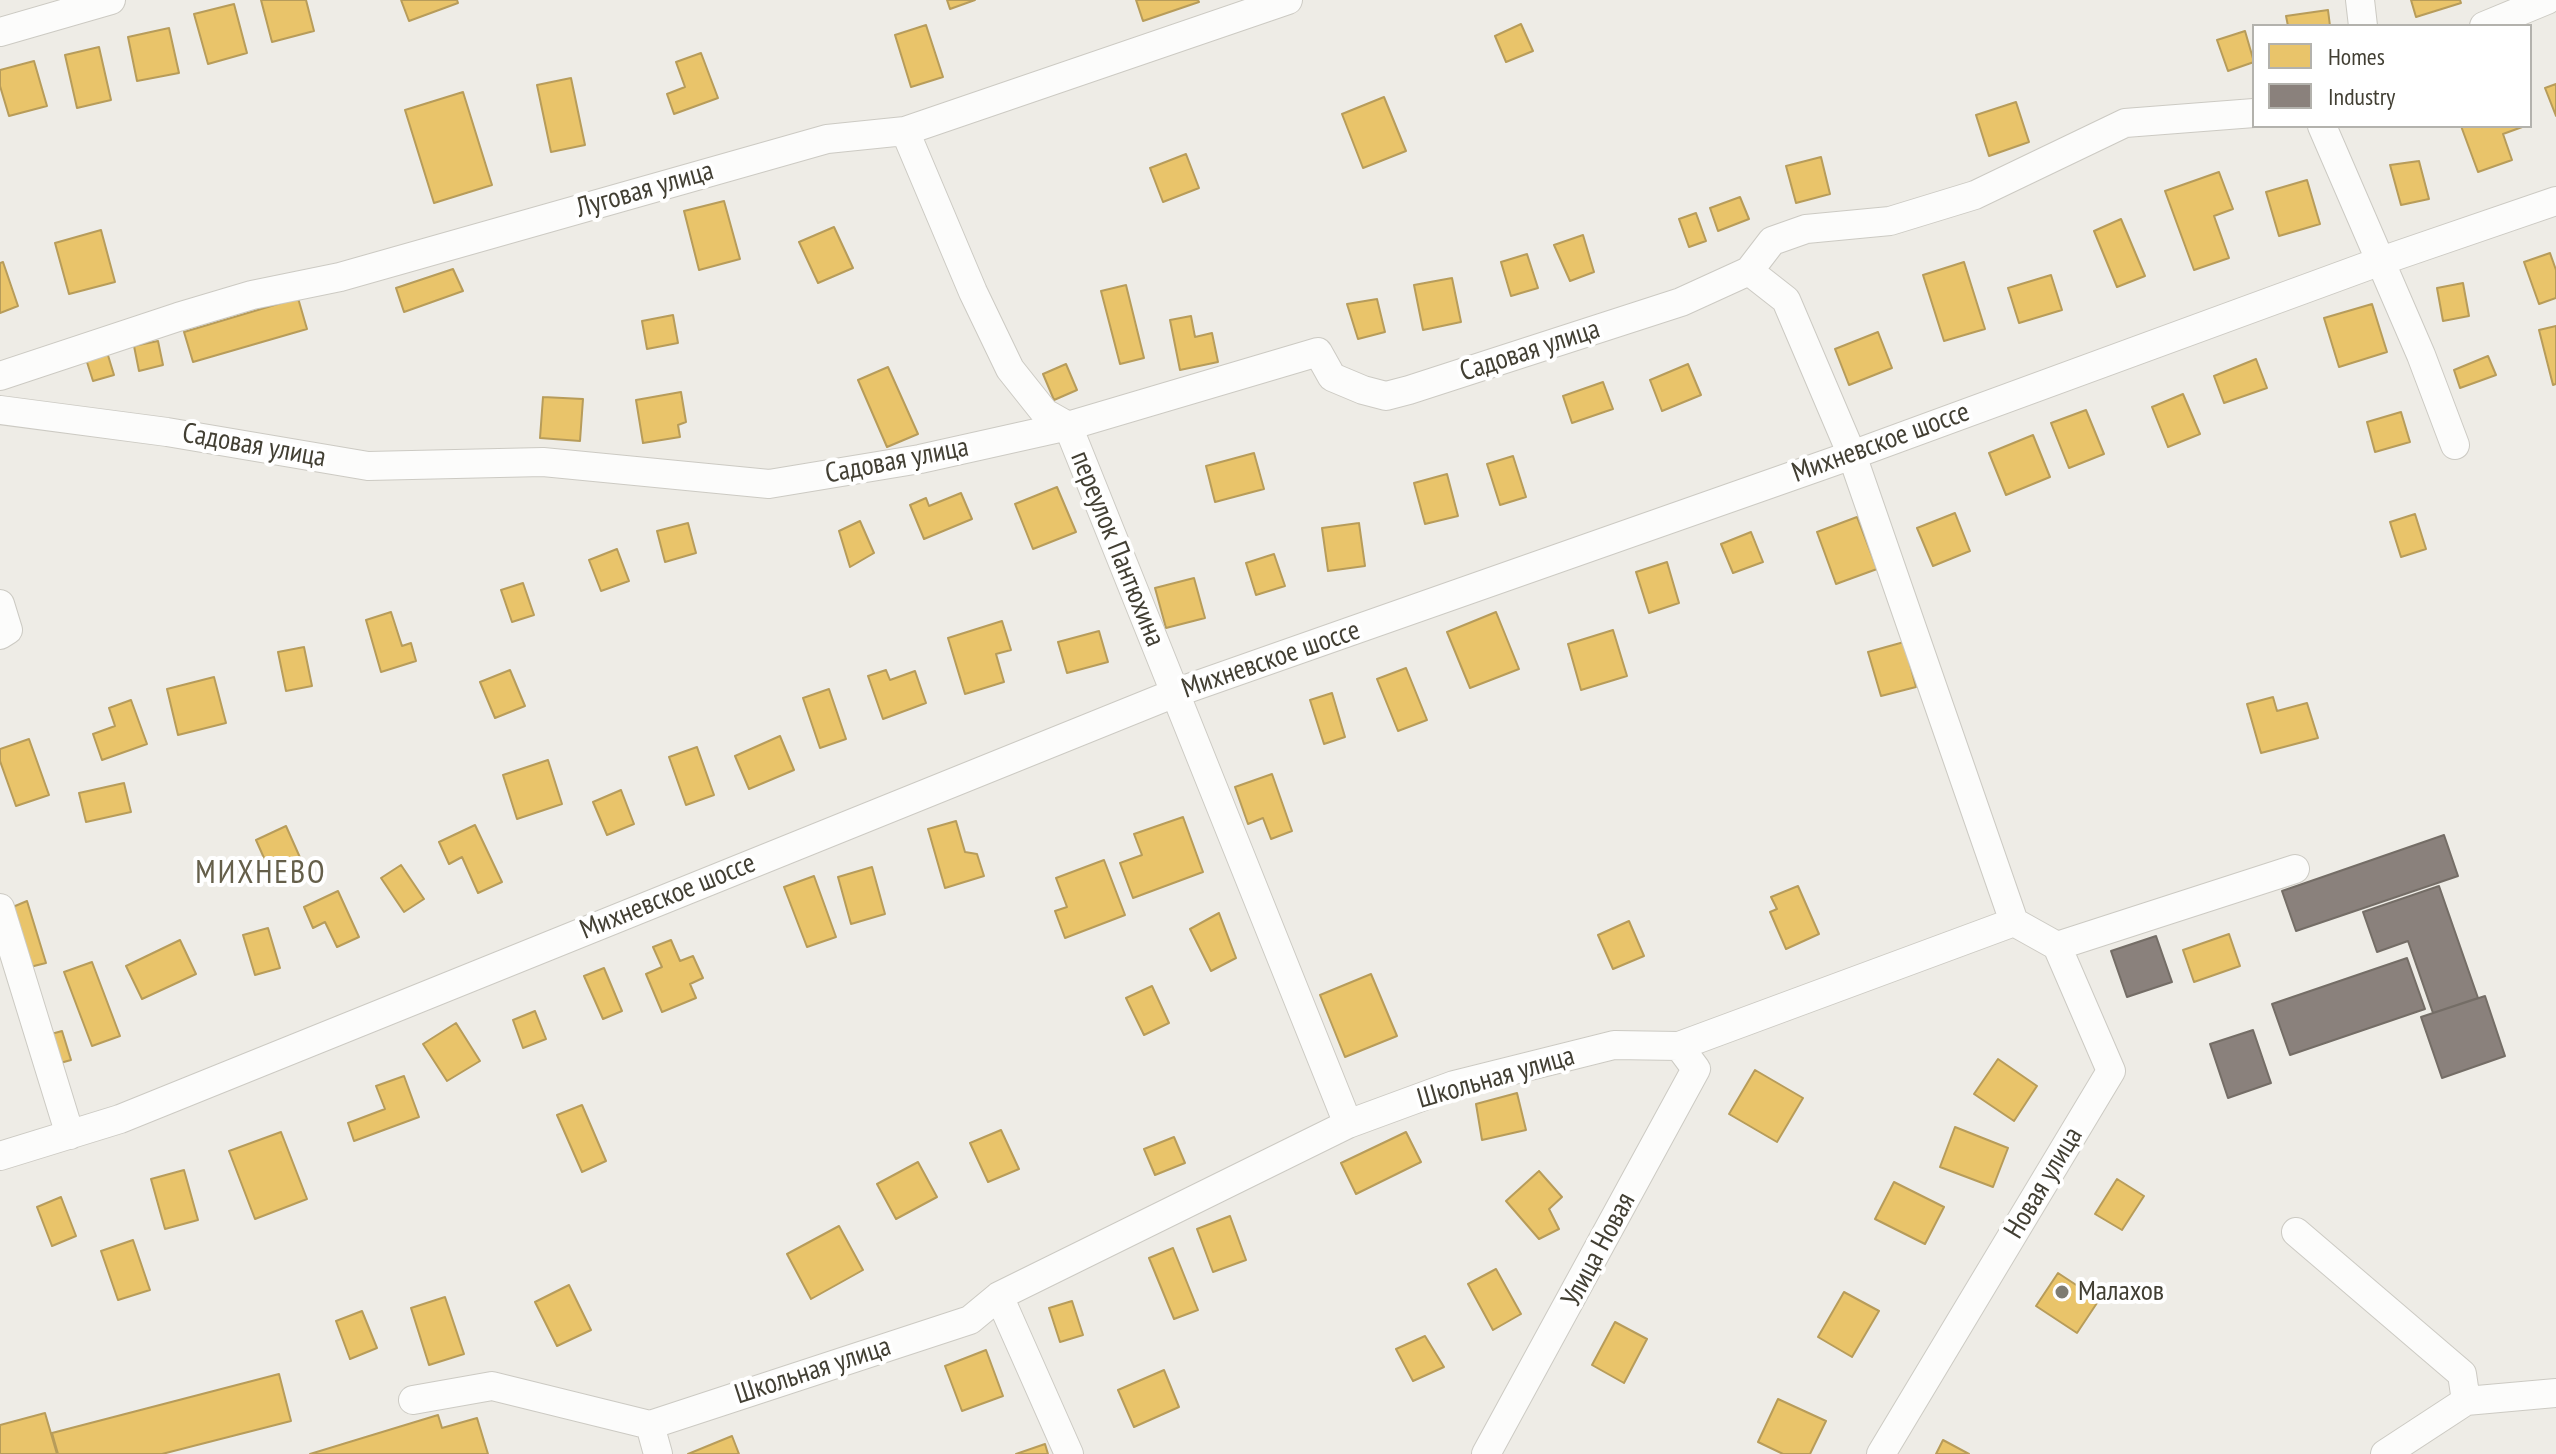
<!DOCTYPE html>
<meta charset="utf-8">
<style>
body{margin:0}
#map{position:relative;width:2556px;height:1454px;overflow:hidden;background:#eeece6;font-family:"PT Sans Narrow",sans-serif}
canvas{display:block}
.legend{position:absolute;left:2252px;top:24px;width:280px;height:104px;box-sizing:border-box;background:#fff;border:2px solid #b3b2ad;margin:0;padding:10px 14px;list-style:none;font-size:24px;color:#423f33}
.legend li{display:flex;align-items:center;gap:16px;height:40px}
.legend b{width:40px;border:2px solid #b3b2ad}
</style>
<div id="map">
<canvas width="2556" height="1454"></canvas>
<ul class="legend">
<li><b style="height:22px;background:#e9c46a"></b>Homes</li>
<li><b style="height:22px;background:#8a817c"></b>Industry</li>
</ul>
</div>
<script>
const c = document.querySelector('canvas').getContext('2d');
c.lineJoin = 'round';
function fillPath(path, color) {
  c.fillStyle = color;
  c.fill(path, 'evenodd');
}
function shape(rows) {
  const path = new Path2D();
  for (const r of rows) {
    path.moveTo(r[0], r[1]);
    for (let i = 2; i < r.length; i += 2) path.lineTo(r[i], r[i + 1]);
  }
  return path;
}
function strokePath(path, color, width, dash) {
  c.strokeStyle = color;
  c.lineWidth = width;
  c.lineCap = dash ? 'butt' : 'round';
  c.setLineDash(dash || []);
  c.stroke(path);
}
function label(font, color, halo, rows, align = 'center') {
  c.font = font + ' "PT Sans Narrow",sans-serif';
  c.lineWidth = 8;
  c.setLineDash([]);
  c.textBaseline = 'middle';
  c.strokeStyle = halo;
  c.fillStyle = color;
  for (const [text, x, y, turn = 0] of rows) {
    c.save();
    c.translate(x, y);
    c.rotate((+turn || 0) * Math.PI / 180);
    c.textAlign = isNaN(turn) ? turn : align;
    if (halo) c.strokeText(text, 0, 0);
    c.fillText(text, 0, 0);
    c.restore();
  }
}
const homes = shape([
 [261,0,306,0,314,31,272,42,261,0],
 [401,0,457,0,458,3,409,21,401,0],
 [947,0,975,0,950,9,947,0],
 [1136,0,1198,0,1199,2,1143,21,1136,0],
 [2411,0,2460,0,2461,3,2416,17,2411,0],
 [234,4,247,53,208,64,194,14,234,4],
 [2328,10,2330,26,2288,26,2286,16,2328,10],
 [1521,24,1533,51,1506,62,1495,36,1521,24],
 [926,25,943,77,911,87,895,35,926,25],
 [169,28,179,73,137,81,128,37,169,28],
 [2245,31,2254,62,2228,71,2217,40,2245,31],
 [99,47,111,100,77,108,65,55,99,47],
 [701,53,718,98,674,114,667,94,685,87,676,62,701,53],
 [34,61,47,106,9,116,0,86,0,70,34,61],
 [571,78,585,145,551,152,537,85,571,78],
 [2556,84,2556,116,2545,88,2556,84],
 [463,92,492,185,434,203,405,110,463,92],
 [1384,97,1406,151,1363,168,1342,114,1384,97],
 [2016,102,2029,142,1989,156,1976,115,2016,102],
 [2461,126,2525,126,2503,134,2512,160,2478,172,2461,126],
 [1186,154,1199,188,1163,202,1150,168,1186,154],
 [1821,157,1830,194,1796,203,1786,166,1821,157],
 [2419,161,2429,199,2401,205,2390,165,2419,161],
 [2219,172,2233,209,2214,216,2229,258,2194,270,2165,191,2219,172],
 [2307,180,2320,224,2279,236,2266,192,2307,180],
 [1740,197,1749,219,1718,231,1710,208,1740,197],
 [724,201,740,259,699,270,684,211,724,201],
 [1696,213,1706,241,1689,247,1679,219,1696,213],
 [2121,219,2145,276,2117,287,2094,231,2121,219],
 [834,227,853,268,818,283,799,242,834,227],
 [101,230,115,282,69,294,55,243,101,230],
 [1583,235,1594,272,1570,281,1554,245,1583,235],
 [2550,253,2556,270,2556,298,2539,304,2524,262,2550,253],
 [1527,254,1538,288,1511,296,1501,262,1527,254],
 [3,262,18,306,0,313,0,263,3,262],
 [1964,262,1985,329,1944,341,1923,275,1964,262],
 [453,269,463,291,404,312,396,288,453,269],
 [2051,275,2062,310,2019,323,2008,288,2051,275],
 [1452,278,1461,322,1423,330,1414,285,1452,278],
 [2463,283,2469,316,2443,321,2437,288,2463,283],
 [1126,285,1144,358,1120,364,1101,291,1126,285],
 [298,298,307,329,193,362,184,332,298,298],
 [1377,299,1385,332,1358,339,1347,304,1377,299],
 [2372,304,2387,352,2339,367,2324,318,2372,304],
 [673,315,678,343,647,349,642,321,673,315],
 [1191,316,1195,337,1212,333,1218,362,1180,370,1170,320,1191,316],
 [2556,326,2556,384,2553,385,2539,330,2556,326],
 [1878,332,1892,368,1849,385,1835,349,1878,332],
 [158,341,163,365,139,371,134,346,158,341],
 [107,352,114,375,93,381,86,359,107,352],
 [2488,356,2496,375,2460,388,2454,370,2488,356],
 [2256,359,2267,388,2224,403,2214,376,2256,359],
 [1066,364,1077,390,1054,400,1043,374,1066,364],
 [1688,364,1701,395,1662,411,1650,380,1688,364],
 [888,367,918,434,887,447,858,380,888,367],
 [1603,382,1613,409,1572,423,1563,396,1603,382],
 [681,392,686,422,678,425,680,437,643,443,636,400,681,392],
 [2183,394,2200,434,2168,447,2152,407,2183,394],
 [543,397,583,399,580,441,540,438,543,397],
 [2086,410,2104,454,2069,468,2051,423,2086,410],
 [2401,412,2410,442,2375,452,2367,422,2401,412],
 [2033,435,2050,477,2006,495,1989,453,2033,435],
 [1254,453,1264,489,1215,502,1206,466,1254,453],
 [1513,456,1526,497,1500,505,1487,464,1513,456],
 [1447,474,1458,516,1425,524,1414,483,1447,474],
 [1057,487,1076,532,1033,549,1015,504,1057,487],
 [961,493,972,519,924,539,910,505,926,498,929,506,961,493],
 [1955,513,1970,551,1933,566,1917,528,1955,513],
 [2415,514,2426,549,2401,557,2390,522,2415,514],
 [1857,517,1877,569,1836,584,1817,532,1857,517],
 [860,521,874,553,850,567,839,531,860,521],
 [688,523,696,553,665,562,657,531,688,523],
 [1359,523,1365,566,1328,571,1322,528,1359,523],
 [1751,532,1763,562,1733,573,1721,544,1751,532],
 [617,549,629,581,601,591,589,560,617,549],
 [1274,554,1285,586,1256,595,1246,563,1274,554],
 [1667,562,1679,603,1649,613,1636,572,1667,562],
 [1194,578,1205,618,1166,628,1155,588,1194,578],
 [523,583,534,615,512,622,501,590,523,583],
 [391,612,402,646,411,643,416,661,381,672,366,620,391,612],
 [1496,612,1519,669,1470,688,1447,632,1496,612],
 [1002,621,1011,650,996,654,1004,682,965,694,948,638,1002,621],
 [1613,630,1627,676,1581,690,1568,644,1613,630],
 [1099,631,1108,662,1067,673,1058,642,1099,631],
 [1904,642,1916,687,1881,696,1868,652,1904,642],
 [304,647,312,686,286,691,278,652,304,647],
 [1406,668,1427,720,1398,731,1377,679,1406,668],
 [510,670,525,706,495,718,480,682,510,670],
 [886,670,890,680,915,671,926,703,883,719,868,676,886,670],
 [214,677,226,723,178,735,167,689,214,677],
 [829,689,846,739,820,748,803,698,829,689],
 [1332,693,1345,737,1324,744,1310,700,1332,693],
 [2273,697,2277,711,2307,703,2318,738,2261,753,2247,704,2273,697],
 [131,700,147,744,102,760,93,734,115,726,109,708,131,700],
 [780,736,794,770,749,789,735,756,780,736],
 [29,739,49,795,16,806,0,761,0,749,29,739],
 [697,747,714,795,686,805,669,757,697,747],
 [548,760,562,804,517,819,503,775,548,760],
 [1272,774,1292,831,1271,839,1263,818,1248,824,1235,787,1272,774],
 [124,783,131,812,86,822,79,793,124,783],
 [621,790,634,824,607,835,593,802,621,790],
 [1183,817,1203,872,1133,898,1120,863,1142,855,1134,834,1183,817],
 [956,821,965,852,977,854,984,876,945,888,928,829,956,821],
 [475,825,502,882,478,893,462,857,449,864,439,842,475,825],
 [286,826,302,862,272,876,256,840,286,826],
 [1104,860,1125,915,1065,938,1055,911,1067,907,1056,878,1104,860],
 [401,865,424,899,404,912,381,878,401,865],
 [872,867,885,914,851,924,838,877,872,867],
 [814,876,836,937,807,947,784,887,814,876],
 [1798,886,1819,934,1786,949,1770,912,1777,909,1771,897,1798,886],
 [338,891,359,937,337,947,325,922,313,928,304,907,338,891],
 [27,901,46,963,26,968,8,909,27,901],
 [1219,913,1236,958,1211,971,1190,929,1219,913],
 [1629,921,1644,956,1613,969,1598,935,1629,921],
 [268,928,280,968,255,975,243,935,268,928],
 [2229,934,2240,966,2194,982,2183,950,2229,934],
 [180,940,196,974,142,999,126,966,180,940],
 [671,940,680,961,693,956,703,978,690,984,696,998,662,1012,646,974,662,967,653,947,671,940],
 [92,962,120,1036,92,1046,64,972,92,962],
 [604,968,622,1011,603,1019,584,976,604,968],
 [1371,974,1397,1036,1345,1057,1320,995,1371,974],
 [1152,986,1169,1023,1144,1035,1126,998,1152,986],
 [535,1011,546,1039,523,1048,513,1020,535,1011],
 [456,1023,480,1061,447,1081,423,1044,456,1023],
 [62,1031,71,1060,53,1065,44,1036,62,1031],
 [1998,1059,2037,1086,2014,1121,1974,1094,1998,1059],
 [1755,1070,1803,1098,1777,1142,1729,1114,1755,1070],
 [404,1076,419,1117,354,1141,348,1123,385,1109,376,1086,404,1076],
 [1517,1093,1526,1130,1482,1140,1476,1104,1517,1093],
 [582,1105,606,1161,582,1172,557,1115,582,1105],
 [1955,1127,2008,1148,1993,1187,1940,1167,1955,1127],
 [1001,1130,1019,1169,988,1182,970,1143,1001,1130],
 [281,1132,307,1199,255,1219,229,1151,281,1132],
 [1406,1132,1421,1162,1356,1194,1341,1163,1406,1132],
 [1174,1137,1185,1163,1155,1175,1144,1149,1174,1137],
 [918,1162,937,1197,896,1219,877,1184,918,1162],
 [184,1170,198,1220,165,1229,151,1179,184,1170],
 [1539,1171,1562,1197,1549,1209,1559,1229,1539,1239,1506,1201,1539,1171],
 [2117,1179,2144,1196,2122,1230,2095,1214,2117,1179],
 [1894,1182,1944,1207,1925,1244,1875,1219,1894,1182],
 [61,1197,76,1236,52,1246,37,1207,61,1197],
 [1230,1216,1246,1260,1213,1272,1197,1229,1230,1216],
 [839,1226,863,1270,811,1299,787,1254,839,1226],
 [133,1240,150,1290,118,1300,101,1251,133,1240],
 [1173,1248,1198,1310,1174,1319,1149,1258,1173,1248],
 [1496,1269,1521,1314,1493,1330,1468,1284,1496,1269],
 [2058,1273,2099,1300,2077,1333,2036,1306,2058,1273],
 [569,1285,591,1330,557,1346,535,1302,569,1285],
 [1844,1292,1879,1311,1852,1357,1818,1337,1844,1292],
 [445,1297,464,1354,429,1365,411,1308,445,1297],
 [1072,1301,1083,1335,1060,1342,1049,1308,1072,1301],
 [362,1311,377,1348,350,1359,336,1321,362,1311],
 [1615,1322,1647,1339,1624,1383,1592,1365,1615,1322],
 [1425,1336,1444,1367,1413,1381,1396,1349,1425,1336],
 [986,1350,1003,1396,962,1411,945,1366,986,1350],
 [1164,1370,1179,1407,1134,1427,1118,1390,1164,1370],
 [279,1374,291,1421,162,1454,58,1454,52,1433,279,1374],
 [1778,1399,1826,1421,1810,1454,1783,1454,1758,1442,1778,1399],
 [45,1413,57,1454,0,1454,0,1425,45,1413],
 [438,1415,442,1428,477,1418,488,1454,310,1454,438,1415],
 [732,1436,739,1454,688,1454,732,1436],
 [1943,1440,1969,1454,1936,1454,1943,1440],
 [1045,1444,1048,1454,1016,1454,1045,1444]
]);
fillPath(homes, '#e9c46a');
strokePath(homes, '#b79c5a', 2);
const industry = shape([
 [2444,835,2458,876,2296,931,2282,891,2444,835],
 [2439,886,2478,998,2433,1013,2408,941,2377,952,2363,912,2439,886],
 [2156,936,2172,982,2127,997,2111,951,2156,936],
 [2407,958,2425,1009,2290,1055,2272,1004,2407,958],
 [2485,996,2505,1056,2442,1078,2421,1017,2485,996],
 [2253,1030,2271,1083,2228,1098,2210,1044,2253,1030]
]);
fillPath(industry, '#8a817c');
strokePath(industry, '#746d66', 2);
const minor = shape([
 [2360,0,2363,26],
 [2484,26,2547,0],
 [0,32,111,0],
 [2322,126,2421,355,2455,445],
 [905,131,973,292,1010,369,1045,413,1068,426,1348,1124],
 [1749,271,1786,300,1852,455,2014,922],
 [0,376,178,317,252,295,340,277,827,139,905,131,1288,0],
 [0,410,167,432,368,466,543,462,769,484,920,459,1068,426,1318,352,1332,377,1363,390,1386,396,1409,390,1681,302,1749,271,1772,241,1806,229,1890,221,1975,195,2125,123,2254,113],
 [0,604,8,630,0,635],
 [0,908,70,1135],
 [2057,946,2295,869],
 [0,1156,120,1119,1175,693,1852,455,2381,261,2556,201],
 [2296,1232,2462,1374,2466,1401],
 [999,1296,1069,1454],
 [413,1400,492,1386,650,1425],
 [650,1425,970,1320,999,1296,1348,1124,1454,1085,1614,1045,1679,1046,2014,922],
 [650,1425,658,1454],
 [1486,1454,1696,1069,1679,1046],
 [1881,1454,2111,1071,2057,946,2014,922],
 [2385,1454,2466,1401,2556,1393]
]);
strokePath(minor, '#cccac3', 30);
strokePath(minor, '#fcfcfb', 28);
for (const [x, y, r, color] of [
 [2062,1292,8,"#7e7c72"]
]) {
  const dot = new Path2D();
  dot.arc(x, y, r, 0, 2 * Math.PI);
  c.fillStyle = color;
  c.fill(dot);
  strokePath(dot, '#fff', 3);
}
label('28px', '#423f33', '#fff', [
 ["Луговая улица",645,190,-16],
 ["Садовая улица",1530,351,-18],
 ["Михневское шоссе",1881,443,-20],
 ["Садовая улица",254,446,10],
 ["Садовая улица",897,461,-11],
 ["переулок Пантюхина",1117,549,68],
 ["Михневское шоссе",1271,660,-19],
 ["Михневское шоссе",668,897,-22],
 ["Школьная улица",1496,1078,-16],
 ["Новая улица",2044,1183,-59],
 ["Улица Новая",1599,1250,-62],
 ["Школьная улица",813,1371,-18]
]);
label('28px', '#423f33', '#fff', [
 ["Малахов",2078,1292]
], 'left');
c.letterSpacing = '2px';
label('32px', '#655f4a', '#fff', [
 ["МИХНЕВО",261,874]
]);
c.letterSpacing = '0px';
</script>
